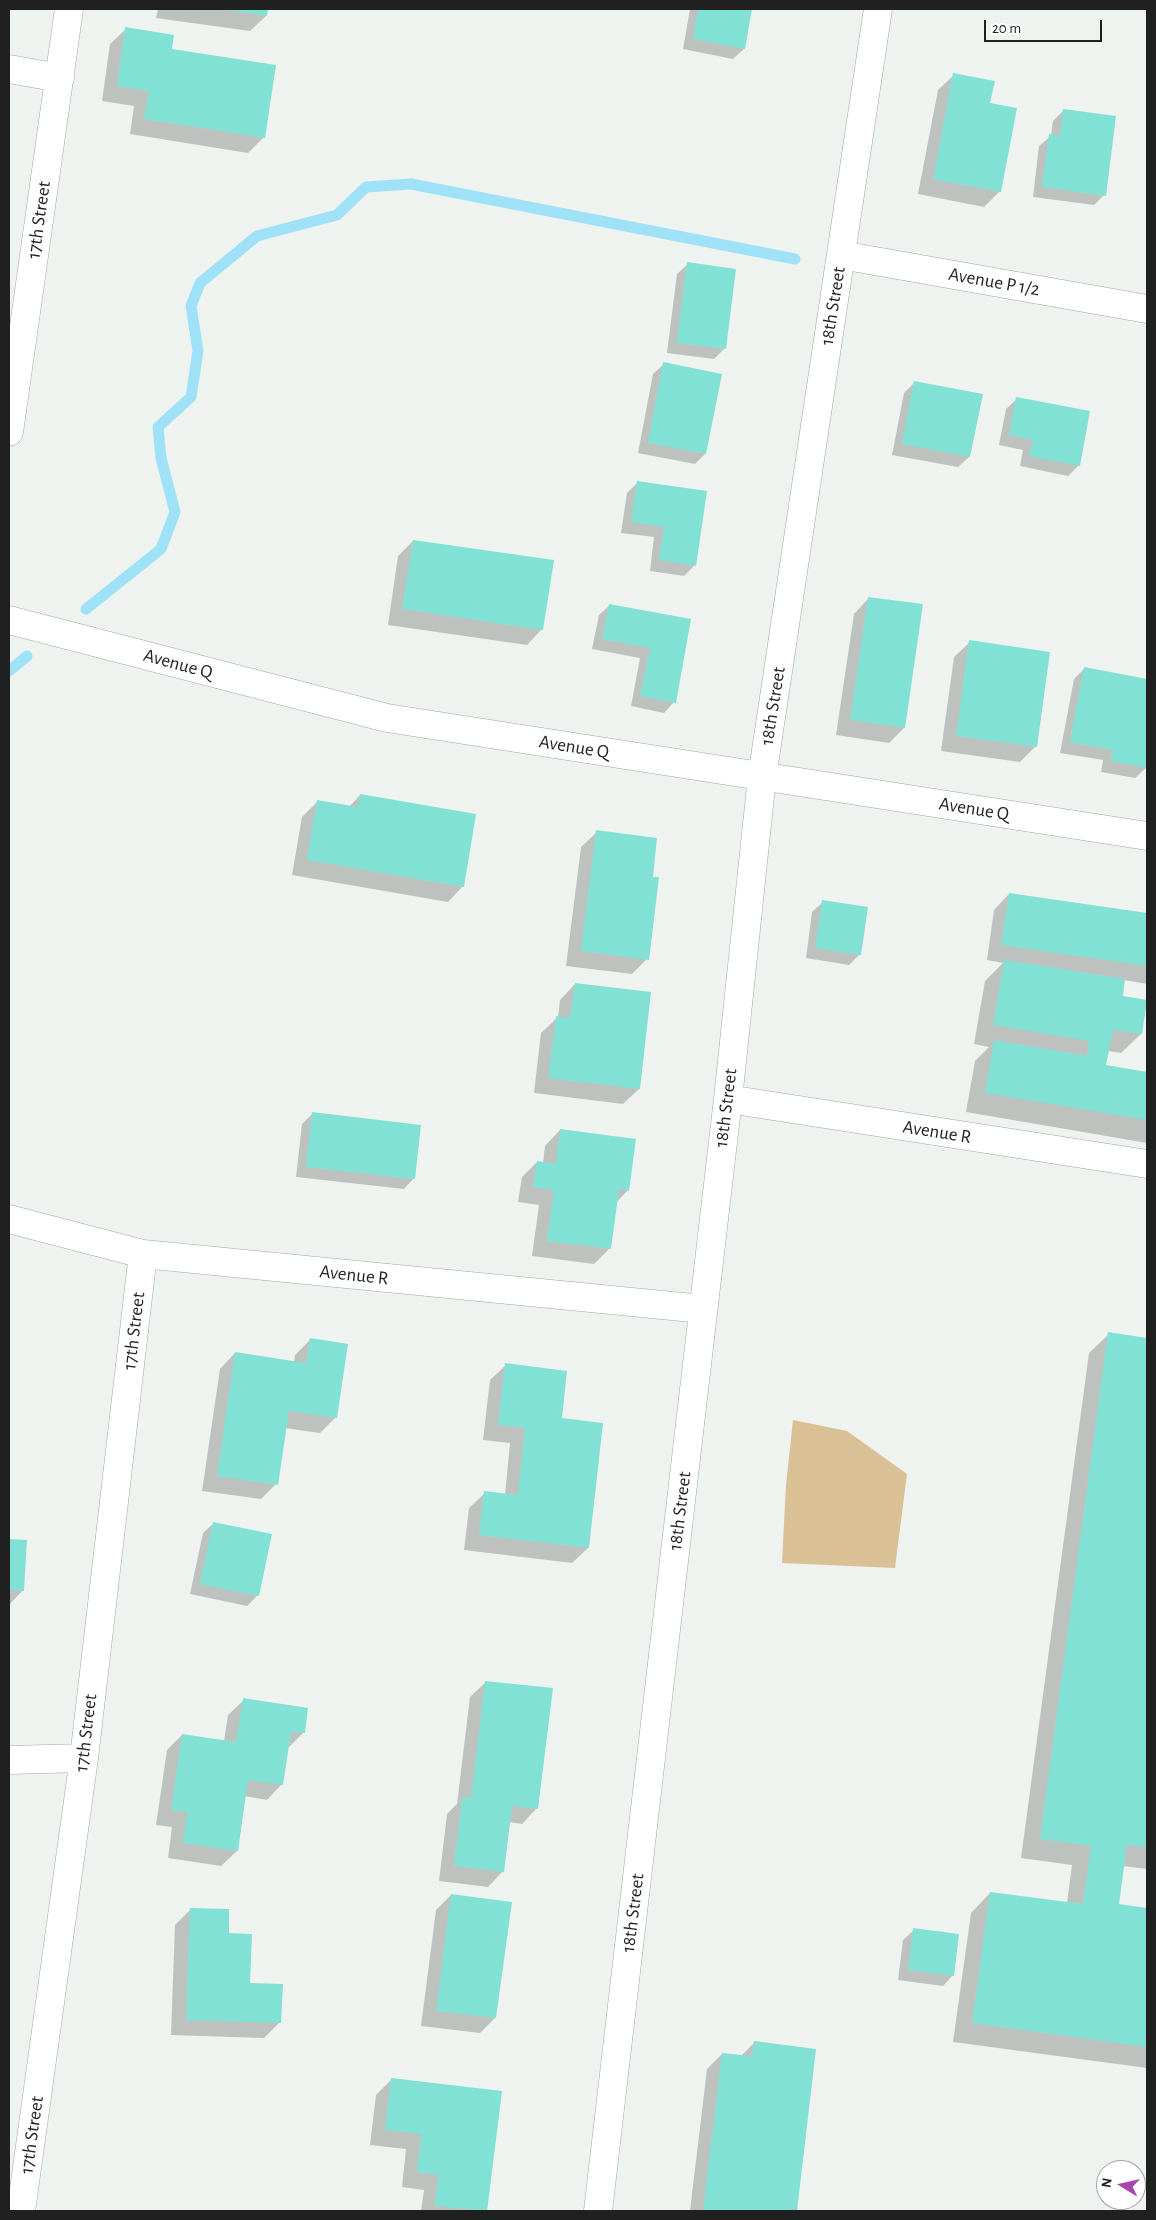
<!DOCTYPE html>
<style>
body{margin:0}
#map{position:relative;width:1156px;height:2220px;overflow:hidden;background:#eef3ef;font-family:"Alegreya Sans",sans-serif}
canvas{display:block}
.frame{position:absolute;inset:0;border:10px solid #1f201f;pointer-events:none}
.north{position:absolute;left:1096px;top:2160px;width:50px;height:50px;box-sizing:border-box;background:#fff;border:1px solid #a5a6a5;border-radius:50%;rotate:279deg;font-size:14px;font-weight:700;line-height:20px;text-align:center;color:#1f201f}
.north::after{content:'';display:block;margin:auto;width:18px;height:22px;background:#a746ad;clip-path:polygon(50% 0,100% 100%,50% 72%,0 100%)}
.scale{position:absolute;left:984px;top:20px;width:118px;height:22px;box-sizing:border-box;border:2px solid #1f201f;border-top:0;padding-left:6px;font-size:15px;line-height:18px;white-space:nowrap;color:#1f201f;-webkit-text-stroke:4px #fff;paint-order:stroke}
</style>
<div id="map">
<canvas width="1156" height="2220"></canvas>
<div class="frame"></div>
<div class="north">N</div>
<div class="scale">20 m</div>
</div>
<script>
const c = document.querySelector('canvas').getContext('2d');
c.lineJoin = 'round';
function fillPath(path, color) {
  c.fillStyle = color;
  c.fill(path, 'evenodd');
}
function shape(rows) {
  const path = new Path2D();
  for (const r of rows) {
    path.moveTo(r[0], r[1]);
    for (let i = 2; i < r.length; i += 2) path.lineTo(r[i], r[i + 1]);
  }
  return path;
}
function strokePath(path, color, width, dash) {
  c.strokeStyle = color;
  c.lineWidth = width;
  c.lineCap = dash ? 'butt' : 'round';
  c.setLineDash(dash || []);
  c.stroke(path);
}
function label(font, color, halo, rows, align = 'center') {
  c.font = font + ' "Alegreya Sans",sans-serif';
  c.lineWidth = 4;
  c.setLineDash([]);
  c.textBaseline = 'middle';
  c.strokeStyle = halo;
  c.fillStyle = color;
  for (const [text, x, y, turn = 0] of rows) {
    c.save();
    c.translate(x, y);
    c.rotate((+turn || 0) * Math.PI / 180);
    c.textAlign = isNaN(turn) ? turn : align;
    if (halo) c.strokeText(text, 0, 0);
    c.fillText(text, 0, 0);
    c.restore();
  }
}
fillPath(shape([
 [793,1420,847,1431,907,1474,895,1568,782,1563,786,1485]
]), '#dac095');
fillPath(shape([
 [158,9,267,9,266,16,250,31,156,18],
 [690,9,751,9,744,49,733,59,683,49],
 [126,29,170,50,264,137,248,153,130,134,134,106,102,101,110,44],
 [954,75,989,104,1000,191,984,207,918,194,938,90],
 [1064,110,1104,195,1094,205,1033,197,1039,146,1051,136,1053,121],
 [688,264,735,270,724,349,714,359,667,353,677,274],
 [664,364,705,454,695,464,638,453,653,374],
 [915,382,981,395,969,457,958,467,892,455,904,393],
 [1017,399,1079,465,1068,476,1020,466,1023,450,999,445,1006,409],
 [638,482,695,565,684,576,650,571,654,537,621,533,627,493],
 [413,541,542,629,527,645,388,625,398,556],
 [869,598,904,728,889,743,836,735,854,614],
 [610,605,690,620,674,702,664,713,631,706,640,658,592,649,599,615],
 [970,642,1048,653,1035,747,1020,762,941,751,954,657],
 [1084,669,1147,681,1147,760,1146,768,1135,778,1101,772,1103,760,1060,753,1074,679],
 [360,795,463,886,448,902,292,875,302,817,317,802,349,807],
 [597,832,651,878,647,959,632,974,566,966,581,847],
 [1009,894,1147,914,1147,984,1124,980,1121,997,1141,1034,1121,1053,1108,1051,1105,1066,1147,1073,1147,1143,966,1112,975,1061,989,1047,974,1044,985,981,1003,963,987,960,994,910],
 [823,902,860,954,849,965,806,958,812,912],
 [575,984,650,994,639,1089,623,1104,534,1093,541,1033,558,1017,560,1000],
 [312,1114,414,1178,404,1189,296,1177,302,1124],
 [560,1130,628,1190,616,1203,609,1249,594,1264,532,1256,539,1205,518,1202,522,1177,537,1162,543,1163,545,1146],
 [1109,1334,1147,1339,1147,1869,1123,1866,1117,1905,1147,1909,1147,2068,953,2042,971,1913,990,1893,1067,1903,1072,1865,1021,1858,1089,1353],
 [310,1340,336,1417,320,1433,285,1428,276,1484,261,1499,202,1491,220,1369,235,1353,294,1362,295,1355],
 [506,1365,560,1419,588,1548,572,1563,464,1550,469,1508,485,1493,505,1495,510,1443,483,1440,490,1380],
 [214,1523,258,1595,247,1606,190,1594,203,1533],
 [9,1541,26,1542,23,1590,9,1605],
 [486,1682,537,1808,522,1824,509,1822,503,1871,488,1887,439,1881,447,1814,457,1804,470,1697],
 [244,1700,303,1733,288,1748,282,1784,267,1800,244,1796,237,1851,221,1866,168,1858,172,1827,156,1825,167,1750,182,1735,224,1741,228,1715],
 [451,1895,495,2018,480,2033,421,2026,436,1910],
 [191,1909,228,1934,249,1985,280,2022,264,2038,171,2035,175,1925],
 [914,1930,953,1975,943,1986,898,1980,903,1940],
 [755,2042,815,2050,795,2211,690,2211,707,2069,722,2054,741,2056],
 [392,2079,500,2092,485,2211,421,2211,424,2190,402,2187,406,2149,370,2145,376,2095]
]), '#0003');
strokePath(shape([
 [86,609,161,549,175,512,161,458,158,427,191,397,198,351,191,306,200,283,257,236,337,215,366,187,411,184,795,259],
 [9,671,27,656]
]), '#9fe2f7', 11);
fillPath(shape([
 [221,9,268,9,267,16],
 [698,9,752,9,745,49,693,39],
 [125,27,174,35,172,49,276,65,265,138,144,119,149,91,117,86],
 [953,73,995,81,990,103,1017,108,1001,192,933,179],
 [1063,109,1116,116,1106,196,1042,187,1049,134,1060,136],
 [687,262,736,269,726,349,677,343],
 [663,362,722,374,706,454,648,443],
 [914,381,983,394,970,457,902,444],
 [1016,397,1090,411,1080,466,1029,456,1033,440,1009,435],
 [637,481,707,491,696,566,659,560,664,527,631,522],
 [413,540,554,560,543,630,402,609],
 [868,597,923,604,905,728,850,720],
 [609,604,691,619,676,703,640,696,650,648,602,639],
 [969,640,1050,652,1037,747,956,736],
 [1084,667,1147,679,1147,768,1111,761,1112,750,1070,742],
 [360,794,476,814,464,887,307,860,317,800,358,807],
 [596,830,657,838,653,877,659,877,649,960,581,951],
 [1009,893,1147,913,1147,966,1001,945],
 [822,900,868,907,861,955,815,948],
 [1004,960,1125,979,1123,996,1147,1000,1142,1034,1113,1030,1106,1065,1147,1072,1147,1120,985,1093,994,1040,1087,1056,1089,1041,993,1025],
 [575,983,651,992,640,1089,548,1078,556,1016,570,1018],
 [312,1112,421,1125,415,1179,306,1167],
 [560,1129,636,1139,629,1191,619,1189,611,1249,547,1241,554,1190,533,1187,537,1161,556,1164],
 [1108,1332,1147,1338,1147,1847,1127,1845,1119,1904,1147,1908,1147,2047,972,2023,990,1892,1083,1904,1091,1846,1040,1839],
 [310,1338,348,1344,337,1418,289,1411,278,1485,217,1476,235,1352,306,1363],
 [505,1363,567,1371,562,1418,603,1423,589,1548,479,1535,484,1491,518,1495,525,1428,498,1425],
 [213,1522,272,1534,259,1596,200,1584],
 [9,1539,27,1540,24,1591,9,1590],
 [485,1681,553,1688,538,1809,512,1806,504,1872,454,1866,462,1797,471,1798],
 [243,1698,308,1708,305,1733,291,1732,283,1785,248,1780,238,1851,183,1843,187,1812,171,1810,182,1734,236,1742],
 [451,1894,512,1902,496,2018,436,2011],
 [190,1908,229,1909,229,1933,252,1934,250,1983,283,1984,281,2023,186,2020],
 [913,1928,959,1934,954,1976,908,1970],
 [754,2041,816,2049,797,2211,703,2211,722,2053,752,2056],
 [391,2078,502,2091,487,2211,435,2206,438,2175,417,2172,421,2134,385,2130]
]), '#82e1d5');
const minor = shape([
 [9,69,60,78],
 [841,255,1147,309],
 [9,432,69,9],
 [9,620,387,718,1147,836],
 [728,1099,1147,1164],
 [9,1219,143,1254,703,1309],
 [9,1760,84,1758],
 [21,2211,84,1758,143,1254],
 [598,2211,728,1099,762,777,878,9]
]);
strokePath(minor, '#a2a7a3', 29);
strokePath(minor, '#fff', 28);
label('19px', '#1f201f', '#fff', [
 ["17th Street",39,220,-82],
 ["Avenue P 1/2",994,282,10],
 ["18th Street",833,306,-81],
 ["Avenue Q",178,664,15],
 ["18th Street",773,706,-81],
 ["Avenue Q",574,747,9],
 ["Avenue Q",974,809,9],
 ["18th Street",726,1108,-83],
 ["Avenue R",937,1132,9],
 ["Avenue R",354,1275,6],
 ["17th Street",134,1331,-83],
 ["18th Street",680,1511,-83],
 ["17th Street",86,1733,-83],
 ["18th Street",633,1913,-83],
 ["17th Street",32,2135,-82]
]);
</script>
